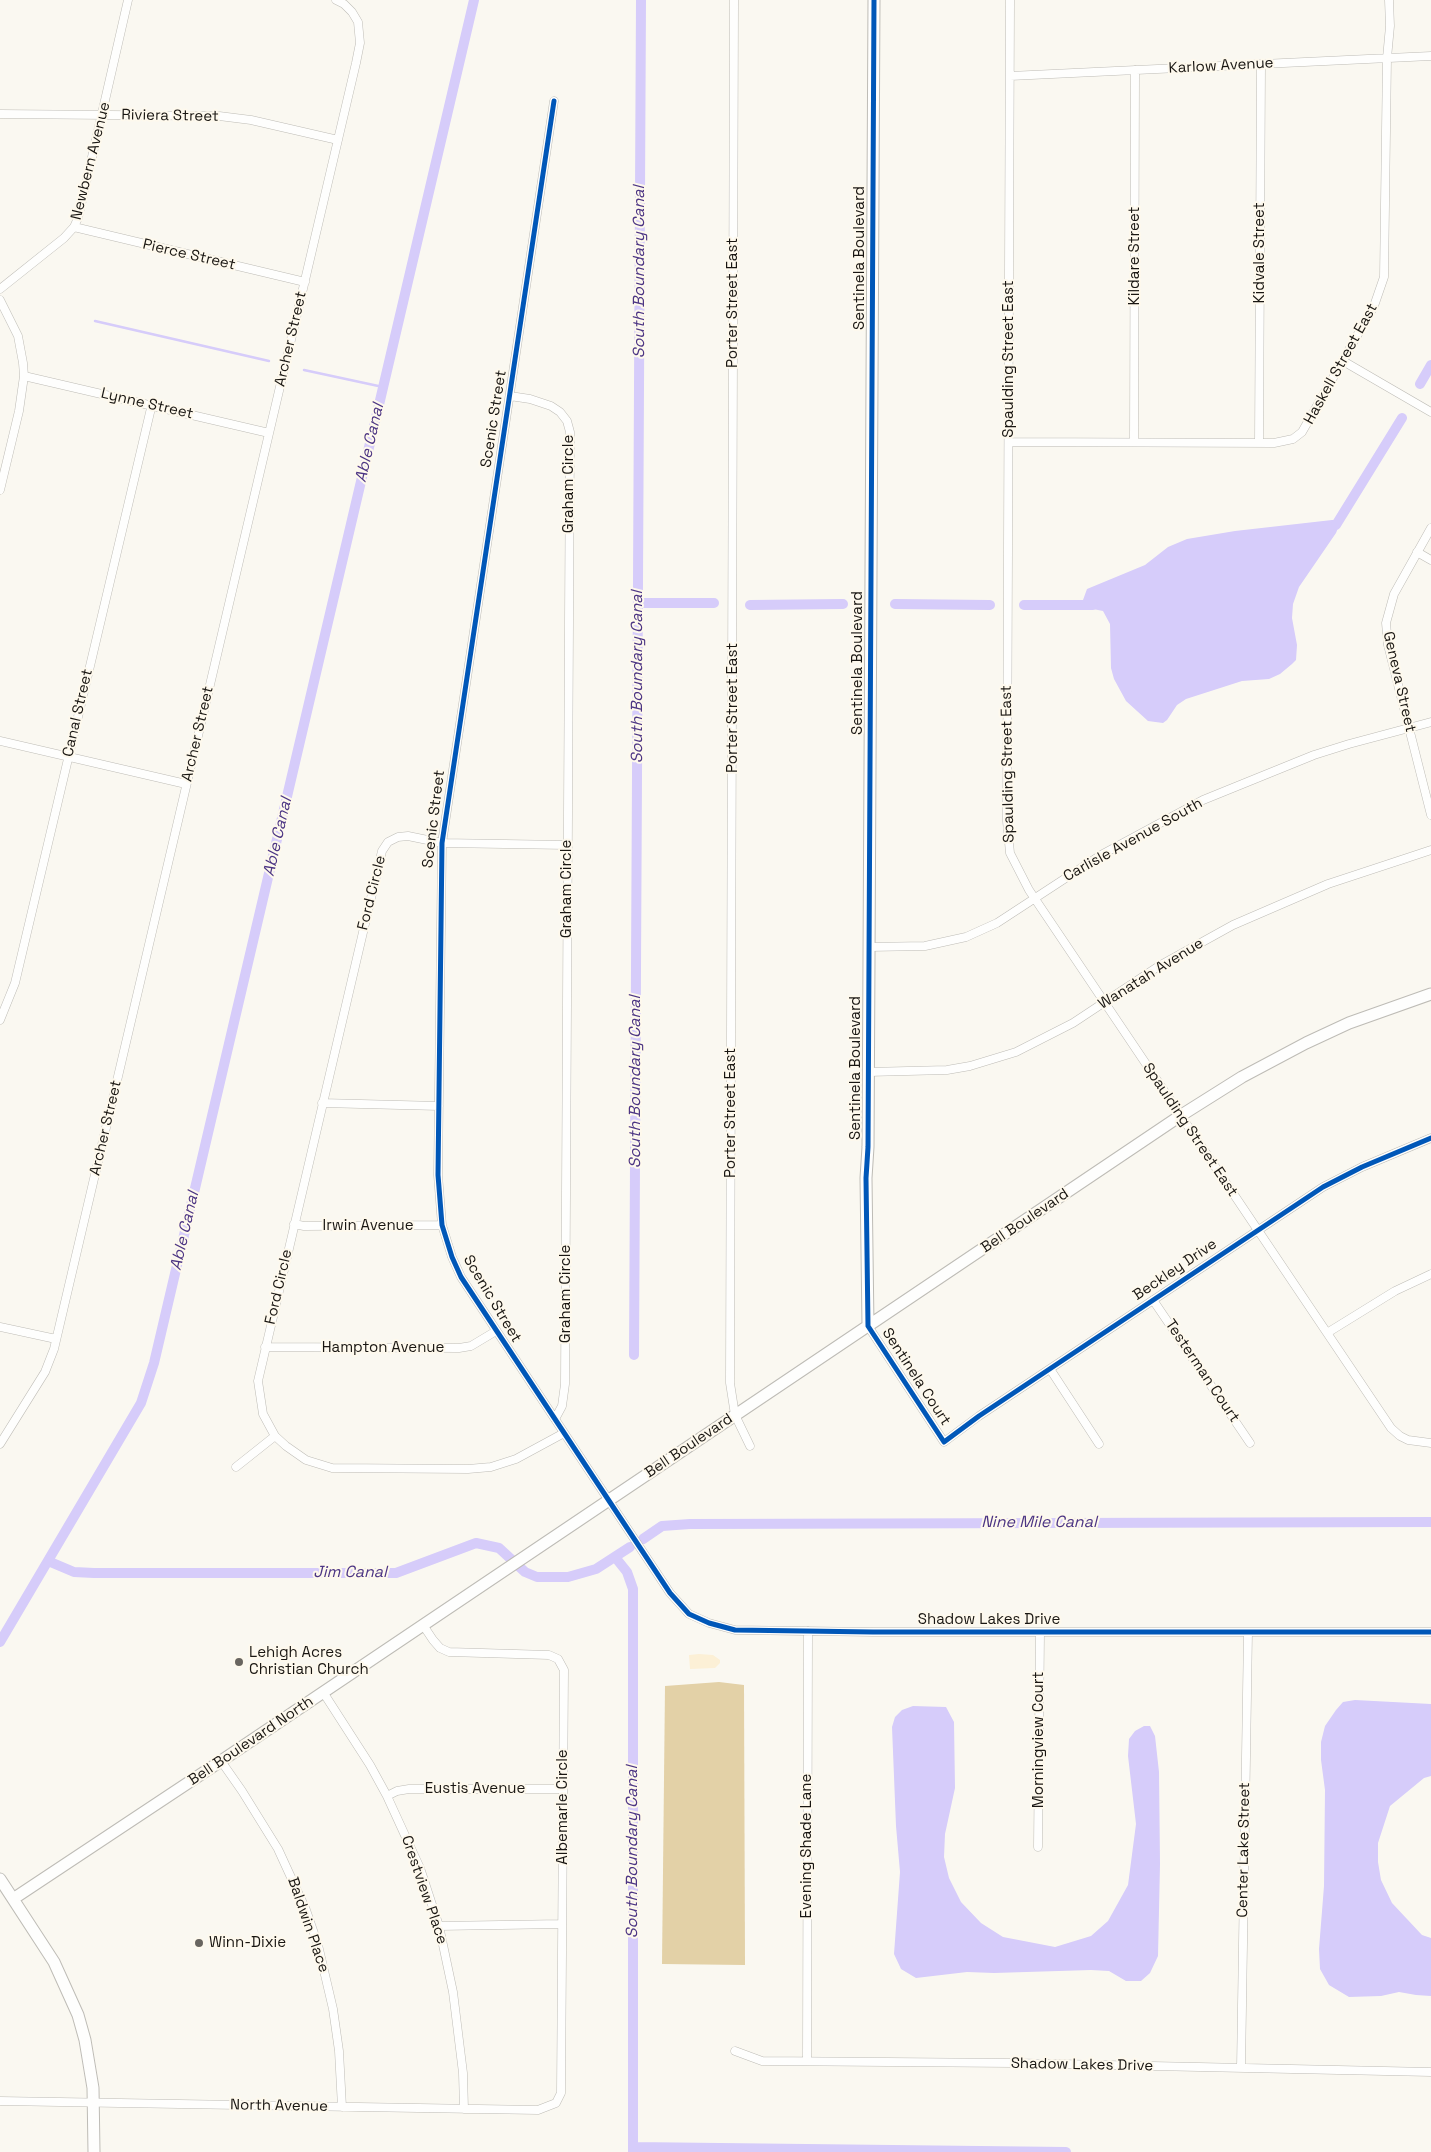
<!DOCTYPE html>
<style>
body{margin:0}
canvas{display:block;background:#faf8f1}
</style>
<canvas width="1431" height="2152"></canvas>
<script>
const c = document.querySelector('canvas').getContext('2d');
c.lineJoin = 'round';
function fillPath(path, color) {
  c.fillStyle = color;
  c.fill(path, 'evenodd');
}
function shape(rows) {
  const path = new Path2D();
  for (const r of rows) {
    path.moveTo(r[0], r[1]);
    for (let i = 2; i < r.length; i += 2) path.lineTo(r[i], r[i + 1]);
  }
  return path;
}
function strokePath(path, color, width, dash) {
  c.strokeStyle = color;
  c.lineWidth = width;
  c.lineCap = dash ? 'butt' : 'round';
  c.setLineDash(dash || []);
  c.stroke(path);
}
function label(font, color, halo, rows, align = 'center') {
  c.font = font + ' "Space Grotesk",sans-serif';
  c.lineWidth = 4;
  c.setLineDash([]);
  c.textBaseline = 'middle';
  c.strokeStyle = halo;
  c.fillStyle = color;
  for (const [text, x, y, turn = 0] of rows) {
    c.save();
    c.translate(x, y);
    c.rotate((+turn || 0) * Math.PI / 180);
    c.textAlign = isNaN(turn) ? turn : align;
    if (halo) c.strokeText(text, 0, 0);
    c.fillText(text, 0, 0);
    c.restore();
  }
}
fillPath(shape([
 [699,1654,713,1655,720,1660,720,1663,715,1668,690,1669,689,1655]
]), '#fcf0d6');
fillPath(shape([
 [719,1682,744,1685,745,1965,662,1964,665,1686]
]), '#e3d1a7');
fillPath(shape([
 [1332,520,1336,520,1340,523,1336,533,1299,587,1293,604,1292,618,1297,645,1296,660,1292,664,1280,674,1269,679,1242,681,1186,699,1177,705,1167,720,1163,723,1148,721,1126,701,1114,679,1111,668,1110,624,1103,611,1083,607,1083,600,1087,589,1145,565,1168,547,1187,539,1235,531],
 [1355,1700,1431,1704,1431,1776,1424,1778,1390,1806,1378,1843,1378,1862,1381,1880,1392,1903,1422,1935,1431,1938,1431,1996,1416,1995,1399,1992,1381,1996,1349,1997,1329,1985,1320,1969,1319,1949,1324,1886,1325,1790,1321,1760,1321,1742,1325,1726,1336,1710,1343,1702],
 [913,1706,946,1707,954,1722,955,1788,945,1834,944,1857,949,1878,961,1902,981,1923,1003,1937,1055,1947,1091,1936,1108,1921,1128,1885,1136,1824,1128,1756,1129,1739,1135,1731,1144,1726,1150,1726,1155,1736,1159,1772,1160,1864,1158,1956,1150,1973,1141,1981,1126,1981,1109,1971,1091,1970,994,1973,967,1972,916,1978,901,1969,894,1954,900,1872,896,1826,892,1727,895,1717,902,1710]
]), '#d6ccfa');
strokePath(shape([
 [95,321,269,361],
 [304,370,383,387]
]), '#d6ccfa', 2.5);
strokePath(shape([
 [1420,384,1431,365],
 [1336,525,1402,418],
 [638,603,714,603],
 [895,604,990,605],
 [750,605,843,604],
 [1024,605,1093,605],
 [634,1355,641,0],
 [643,1539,662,1526,690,1524,1431,1522],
 [615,1557,627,1572,633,1589,633,2152],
 [48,1561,74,1572,94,1573,396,1573,476,1543,499,1548,525,1572,537,1577,568,1577,596,1569,630,1547],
 [0,1642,141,1403,154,1363,474,0],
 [633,2147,1066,2152]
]), '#d6ccfa', 10);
const street = shape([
 [734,0,730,1383,735,1415,750,1446],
 [1010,0,1007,821,1010,853,1029,890,1391,1428,1400,1436,1408,1440,1431,1443],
 [1010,76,1431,56],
 [554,101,442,843,438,1175,442,1225,452,1257,461,1277,670,1593,689,1614,709,1623,735,1630,873,1632,1431,1632],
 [0,114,219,116,251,120,338,140],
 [74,227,305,282],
 [0,289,64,238,74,227,78,218,128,0],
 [0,300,18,336,23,363,24,376,19,411,0,490],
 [1343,361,1431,412],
 [24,376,269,433],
 [510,396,530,399,551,406,560,412,567,421,570,432,565,1384,562,1406,555,1419],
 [1009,442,1274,443,1293,439,1302,432,1374,306,1384,277,1387,58,1390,26,1389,0],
 [1134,442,1135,70],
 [1259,443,1261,64],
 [1431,528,1394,594,1386,623,1388,645,1431,815],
 [1417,552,1431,560],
 [0,741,186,784],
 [869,947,925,946,966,937,997,923,1101,855,1203,800,1314,755,1349,744,1431,722],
 [0,1020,15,983,152,404],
 [868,1072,947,1070,970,1066,1016,1052,1073,1023,1159,966,1233,925,1328,884,1431,850],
 [322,1103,439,1106],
 [294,1224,304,1226,442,1225],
 [1153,1300,1250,1443],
 [868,1326,944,1442,979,1416,1323,1187,1362,1167,1431,1138],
 [0,1327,56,1339],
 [1327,1333,1395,1291,1431,1274],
 [265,1347,459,1348,471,1346,496,1331],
 [1050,1369,1099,1444],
 [564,1433,516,1459,491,1467,468,1469,332,1468,306,1460,286,1446,275,1436,263,1414,258,1381,382,851,388,842,398,837,408,836,442,843,567,845],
 [0,1444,45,1372,54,1349,356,63,360,43,358,22,352,12,344,4,336,0],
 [236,1467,275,1436],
 [323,1692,370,1765,387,1796,420,1868,439,1926,453,1992,463,2073,464,2109],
 [221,1761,242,1791,278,1849,306,1910,318,1945,333,2009,339,2051,342,2107],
 [387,1796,397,1791,409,1789,563,1789],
 [1038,1847,1040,1632],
 [439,1926,562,1924],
 [735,2051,762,2061,1013,2063,1431,2072],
 [807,2061,808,1631],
 [1241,2068,1248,1632],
 [0,2101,538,2110,556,2103,561,2093,564,1670,558,1659,549,1655,449,1652,440,1648,433,1640,423,1625]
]);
const secondary = shape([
 [868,1326,866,1178,868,1147,874,0],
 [0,1879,54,1962,78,2015,85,2040,93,2088,94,2152],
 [13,1899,221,1761,1180,1116,1242,1077,1306,1043,1349,1023,1431,994]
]);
strokePath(street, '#bebcb6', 9);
strokePath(secondary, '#bebcb6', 13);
strokePath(street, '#fefefd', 8);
strokePath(secondary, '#fefefd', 11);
strokePath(shape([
 [874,0,868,1147,866,1178,868,1326,944,1442,979,1416,1323,1187,1362,1167,1431,1138],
 [554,101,442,843,438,1175,442,1225,452,1257,461,1277,670,1593,689,1614,709,1623,735,1630,873,1632,1431,1632]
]), '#0057b8', 5);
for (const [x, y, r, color] of [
 [239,1662,5,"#686560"],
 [199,1943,5,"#686560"]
]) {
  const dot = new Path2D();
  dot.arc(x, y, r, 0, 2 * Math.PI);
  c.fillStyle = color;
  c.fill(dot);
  strokePath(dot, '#fef9ed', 2);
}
label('15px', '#191612', '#fef9ed', [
 ["Karlow Avenue",1221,66,-3],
 ["Riviera Street",170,116,1],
 ["Newbern Avenue",91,161,-76],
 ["Kidvale Street",1260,253,-90],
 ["Pierce Street",189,255,13],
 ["Kildare Street",1135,256,-90],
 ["Sentinela Boulevard",860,258,-90],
 ["Porter Street East",733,303,-90],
 ["Archer Street",291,339,-77],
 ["Spaulding Street East",1009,359,-90],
 ["Haskell Street East",1341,364,-61],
 ["Lynne Street",147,404,13],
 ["Scenic Street",494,419,-81],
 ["Graham Circle",569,484,-90],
 ["Sentinela Boulevard",858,663,-90],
 ["Geneva Street",1399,682,77],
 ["Porter Street East",733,708,-90],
 ["Canal Street",78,713,-77],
 ["Archer Street",198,734,-77],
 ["Spaulding Street East",1008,764,-91],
 ["Scenic Street",434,819,-83],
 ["Carlisle Avenue South",1133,840,-29],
 ["Graham Circle",567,889,-90],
 ["Ford Circle",372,893,-76],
 ["Wanatah Avenue",1151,974,-32],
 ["Sentinela Boulevard",856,1068,-90],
 ["Porter Street East",731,1113,-90],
 ["Archer Street",106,1128,-77],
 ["Spaulding Street East",1190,1130,56],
 ["Bell Boulevard",1025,1221,-34],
 ["Irwin Avenue",368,1226],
 ["Beckley Drive",1175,1270,-34],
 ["Ford Circle",279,1287,-77],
 ["Graham Circle",566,1294,-90],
 ["Scenic Street",492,1299,59],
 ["Hampton Avenue",383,1348],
 ["Testerman Court",1202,1371,56],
 ["Sentinela Court",916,1377,57],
 ["Bell Boulevard",689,1446,-34],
 ["Shadow Lakes Drive",989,1620],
 ["Morningview Court",1039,1740,-90],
 ["Bell Boulevard North",251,1741,-34],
 ["Eustis Avenue",475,1789],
 ["Albemarle Circle",563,1807,-90],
 ["Evening Shade Lane",807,1846,-90],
 ["Center Lake Street",1244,1850,-89],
 ["Crestview Place",424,1890,71],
 ["Baldwin Place",308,1925,71],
 ["Shadow Lakes Drive",1082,2065,1],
 ["North Avenue",279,2106,1]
]);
label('15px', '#191612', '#fef9ed', [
 ["Lehigh Acres",249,1653],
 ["Christian Church",249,1670],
 ["Winn-Dixie",209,1943]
], 'left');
label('italic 16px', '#4c3584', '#fef9ed', [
 ["South Boundary Canal",640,272,-90],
 ["Able Canal",370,443,-77],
 ["South Boundary Canal",638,677,-90],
 ["Able Canal",278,837,-77],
 ["South Boundary Canal",636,1082,-90],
 ["Able Canal",185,1231,-77],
 ["Nine Mile Canal",1039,1523],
 ["Jim Canal",350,1573],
 ["South Boundary Canal",633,1852,-90]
]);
</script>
